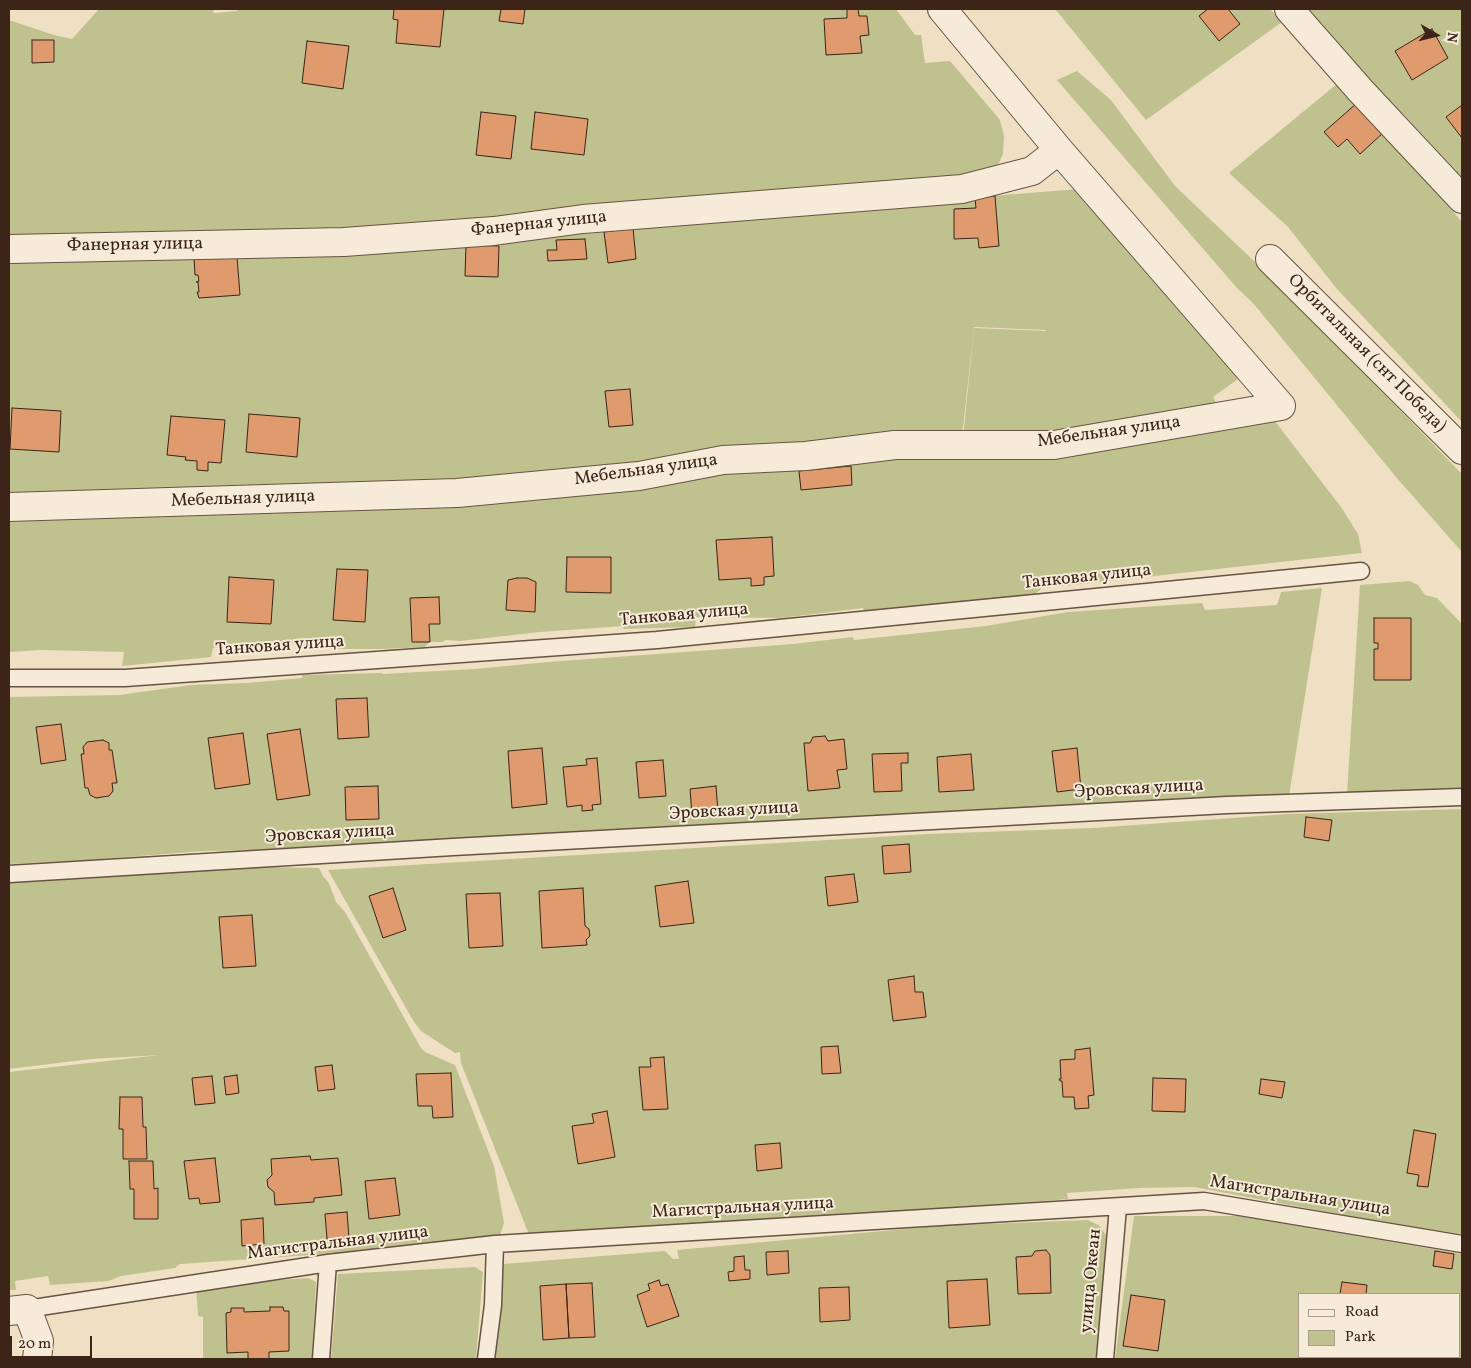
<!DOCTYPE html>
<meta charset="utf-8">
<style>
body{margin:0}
#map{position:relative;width:1471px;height:1368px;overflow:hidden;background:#efe0c3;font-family:Vollkorn,serif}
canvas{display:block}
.frame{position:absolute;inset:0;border:10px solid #3c2418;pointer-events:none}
.legend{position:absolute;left:1298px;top:1293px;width:162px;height:65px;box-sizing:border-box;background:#f5ebd8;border:1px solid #ab9b8b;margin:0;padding:6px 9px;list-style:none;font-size:15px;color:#3c2418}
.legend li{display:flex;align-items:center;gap:10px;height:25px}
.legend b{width:25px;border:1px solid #ab9b8b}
.north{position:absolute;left:1411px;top:10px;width:50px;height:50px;-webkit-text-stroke:4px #f5ebd8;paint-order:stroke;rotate:98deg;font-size:14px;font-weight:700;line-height:20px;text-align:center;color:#3c2418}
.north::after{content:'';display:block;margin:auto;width:18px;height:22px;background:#3c2418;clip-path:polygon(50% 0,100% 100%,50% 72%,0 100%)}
.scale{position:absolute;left:10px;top:1336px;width:82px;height:22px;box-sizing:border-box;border:2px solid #3c2418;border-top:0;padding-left:6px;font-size:15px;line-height:18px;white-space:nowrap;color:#3c2418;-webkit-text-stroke:4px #f5ebd8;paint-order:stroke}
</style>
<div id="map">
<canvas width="1471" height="1368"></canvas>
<div class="frame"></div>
<ul class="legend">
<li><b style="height:6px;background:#f5ebd8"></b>Road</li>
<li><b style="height:14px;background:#bfc18f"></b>Park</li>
</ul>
<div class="north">N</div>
<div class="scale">20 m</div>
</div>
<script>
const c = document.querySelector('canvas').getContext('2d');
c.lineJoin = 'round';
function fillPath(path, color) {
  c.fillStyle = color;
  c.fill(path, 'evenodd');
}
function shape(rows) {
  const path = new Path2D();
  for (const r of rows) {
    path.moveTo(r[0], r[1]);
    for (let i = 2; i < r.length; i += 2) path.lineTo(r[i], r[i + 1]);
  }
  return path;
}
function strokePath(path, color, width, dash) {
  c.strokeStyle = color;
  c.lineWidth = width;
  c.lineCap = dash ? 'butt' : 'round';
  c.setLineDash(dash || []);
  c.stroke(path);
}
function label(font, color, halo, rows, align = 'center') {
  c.font = font + ' Vollkorn,serif';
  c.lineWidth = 4;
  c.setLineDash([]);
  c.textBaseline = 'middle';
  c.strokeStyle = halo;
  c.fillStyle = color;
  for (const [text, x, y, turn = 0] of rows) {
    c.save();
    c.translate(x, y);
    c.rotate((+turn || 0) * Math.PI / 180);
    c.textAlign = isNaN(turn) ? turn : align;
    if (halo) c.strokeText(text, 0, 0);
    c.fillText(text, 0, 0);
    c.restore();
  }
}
fillPath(shape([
 [99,9,213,9,214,13,237,11,237,9,896,9,915,35,921,35,925,63,950,61,1000,120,1004,136,1003,154,999,163,992,170,971,176,429,230,9,239,9,20,54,35,72,39],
 [1055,9,1270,9,1282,22,1146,120],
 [1307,9,1462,9,1462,177,1407,118,1357,68],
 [1077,71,1111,100,1175,186,1274,280,1462,474,1462,552,1396,477,1253,303,1237,288,1057,80],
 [1338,83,1399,149,1462,222,1462,422,1337,289,1288,227,1229,173],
 [1079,189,1148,261,1238,379,1213,397,1219,409,1053,435,963,438,974,328,1046,331,1046,330,974,327,962,437,559,479,9,500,9,258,579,231,589,234,667,222],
 [1274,420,1341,507,1358,534,1362,553,1064,586,1047,584,1035,594,905,608,864,611,863,608,781,618,696,617,695,627,623,629,624,626,540,632,460,641,446,640,442,642,429,642,425,647,382,649,302,649,301,643,213,648,211,657,122,666,124,652,42,650,9,652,9,518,223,515,308,510,715,470,876,461],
 [1410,581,1418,585,1425,595,1437,598,1462,624,1462,789,1347,794,1360,585],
 [1322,588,1289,796,273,850,203,851,89,860,9,864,9,697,119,695,191,685,247,683,302,678,302,675,382,673,383,674,475,669,548,662,793,644,853,637,854,640,986,626,1068,612,1202,603,1205,610,1277,605,1281,592],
 [1462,809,1462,1234,1385,1223,1194,1187,1140,1188,1067,1193,1068,1199,891,1213,530,1237,461,1063,460,1052,455,1053,421,1031,414,1022,328,870,928,834,1093,828,1288,814],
 [264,867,319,868,323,876,329,883,336,902,345,912,421,1048,425,1052,455,1065,494,1166,504,1223,498,1242,180,1264,175,1268,121,1276,108,1281,50,1285,48,1276,15,1281,16,1290,9,1290,9,1072,160,1055,91,1059,9,1069,9,883],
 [1134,1216,1238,1216,1462,1254,1462,1359,1115,1359],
 [1300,1294,1460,1294,1460,1357,1300,1357],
 [1088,1220,1100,1226,1107,1237,1108,1244,1096,1359,494,1359,503,1264,665,1251,673,1259,679,1259,677,1250,937,1226],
 [475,1267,483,1272,476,1359,331,1359,338,1274],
 [308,1278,316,1282,312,1359,203,1359,203,1317,198,1316,196,1286]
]), '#bfc18f');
const building = shape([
 [394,9,444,9,440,47,396,43,398,20,393,19,394,9],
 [499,9,525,9,523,24,499,21,501,9,499,9],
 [847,9,858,9,859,16,867,16,869,35,860,36,862,53,826,55,824,19,847,18,847,9],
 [1208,9,1228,9,1240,24,1219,41,1199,16,1208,9],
 [1432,29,1448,58,1412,80,1395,51,1432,29],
 [32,40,54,40,54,62,32,63,32,40],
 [307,41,349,46,343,89,302,83,307,41],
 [1357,103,1383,133,1360,154,1347,139,1338,147,1324,132,1357,103],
 [1462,105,1462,138,1446,117,1462,105],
 [481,112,516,116,511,159,476,155,481,112],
 [535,112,588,119,584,155,531,149,535,112],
 [995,196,999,246,979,248,978,238,954,239,954,209,976,208,975,198,995,196],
 [633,228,636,259,608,263,604,232,633,228],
 [585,239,587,259,548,261,547,250,557,250,556,240,585,239],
 [466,245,499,246,498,277,465,276,466,245],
 [237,257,240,295,199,298,197,292,199,292,198,282,196,282,199,281,198,275,195,275,194,258,237,257],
 [630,389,633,425,609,427,605,391,630,389],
 [12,408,61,411,59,452,10,449,12,408],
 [249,414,300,418,297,457,246,452,249,414],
 [171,416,225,420,221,463,208,462,208,471,197,470,197,461,185,460,186,457,167,455,171,416],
 [851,466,852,485,801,490,799,471,851,466],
 [772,537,774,576,764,577,764,585,751,586,751,578,719,580,716,540,772,537],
 [567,557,611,557,611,593,566,592,567,557],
 [337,569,368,570,365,622,333,620,337,569],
 [229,577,274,580,271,624,227,622,229,577],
 [517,578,527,578,536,582,535,612,506,610,508,580,517,578],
 [439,597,440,624,429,624,430,642,412,642,410,598,439,597],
 [1374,618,1411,618,1411,680,1374,680,1374,649,1378,649,1378,643,1374,643,1374,618],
 [367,698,369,737,338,739,336,699,367,698],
 [61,724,66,760,41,764,36,727,61,724],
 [300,729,310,795,277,800,267,734,300,729],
 [243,733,250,784,215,789,208,738,243,733],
 [825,736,828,741,844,739,847,769,837,770,840,788,808,791,804,743,810,743,813,737,825,736],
 [103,740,109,743,109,750,112,750,117,783,112,783,113,791,109,796,96,798,90,795,88,788,85,788,81,754,84,754,83,747,87,742,103,740],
 [542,748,547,804,512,808,508,751,542,748],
 [1077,748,1081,789,1057,792,1052,751,1077,748],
 [908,753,908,763,901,763,902,791,874,792,872,754,908,753],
 [971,754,974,790,939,792,937,757,971,754],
 [597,758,601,804,592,805,593,810,582,811,582,805,567,807,563,767,587,765,586,759,597,758],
 [663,760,666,796,639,798,636,762,663,760],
 [378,786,379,819,346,820,345,787,378,786],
 [716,786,718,812,692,815,690,789,716,786],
 [1306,817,1332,820,1329,841,1304,837,1306,817],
 [909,844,911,872,884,874,882,846,909,844],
 [854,874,858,902,828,906,825,877,854,874],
 [688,881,694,923,660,927,655,886,688,881],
 [393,888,406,930,383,938,369,896,393,888],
 [583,888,585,926,589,929,590,936,586,940,587,945,542,948,539,891,583,888],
 [500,893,503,946,469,948,466,894,500,893],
 [252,915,256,966,223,968,219,917,252,915],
 [914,976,915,992,923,992,926,1017,893,1021,888,980,914,976],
 [838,1046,841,1073,822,1074,821,1047,838,1046],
 [1090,1048,1094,1095,1088,1096,1089,1108,1075,1109,1074,1097,1063,1097,1062,1081,1060,1081,1059,1079,1061,1079,1060,1060,1075,1059,1075,1050,1090,1048],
 [664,1057,668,1109,643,1110,639,1067,651,1067,650,1058,664,1057],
 [332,1065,335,1089,318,1091,315,1067,332,1065],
 [451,1073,453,1117,433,1118,432,1106,418,1106,416,1074,451,1073],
 [237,1075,239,1093,226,1095,224,1077,237,1075],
 [212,1076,215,1103,195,1105,192,1078,212,1076],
 [1153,1078,1186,1079,1185,1112,1152,1111,1153,1078],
 [1261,1079,1285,1082,1282,1098,1259,1094,1261,1079],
 [120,1097,142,1097,143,1127,146,1127,147,1159,123,1159,123,1129,119,1129,120,1097],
 [607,1111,615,1157,578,1164,572,1126,594,1123,592,1114,607,1111],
 [1414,1130,1436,1134,1428,1187,1417,1186,1419,1175,1407,1173,1414,1130],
 [780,1143,782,1168,757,1171,755,1145,780,1143],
 [310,1156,311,1160,338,1158,342,1195,314,1198,314,1202,275,1205,274,1192,268,1187,267,1180,272,1175,271,1159,310,1156],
 [215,1158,220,1202,200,1204,199,1198,189,1199,184,1161,215,1158],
 [129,1161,153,1161,154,1189,158,1188,158,1219,134,1219,134,1189,130,1189,129,1161],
 [395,1178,400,1215,369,1219,365,1181,395,1178],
 [347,1212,349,1238,327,1239,325,1214,347,1212],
 [263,1218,264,1244,242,1246,241,1220,263,1218],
 [1046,1250,1050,1255,1051,1293,1018,1294,1016,1257,1032,1256,1035,1251,1046,1250],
 [788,1251,789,1273,767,1275,766,1252,788,1251],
 [1435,1251,1454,1254,1452,1269,1433,1266,1435,1251],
 [744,1256,745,1270,750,1270,750,1279,729,1281,728,1272,734,1271,734,1257,744,1256],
 [987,1279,990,1325,949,1328,947,1281,987,1279],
 [659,1280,661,1286,668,1284,679,1316,647,1327,637,1295,650,1290,648,1284,659,1280],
 [1342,1282,1367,1285,1366,1294,1340,1294,1342,1282],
 [592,1283,595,1337,569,1338,566,1284,592,1283],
 [566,1284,569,1338,543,1340,540,1286,566,1284],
 [849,1287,850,1320,820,1322,819,1288,849,1287],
 [1131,1295,1165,1300,1158,1351,1123,1346,1131,1295],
 [270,1307,283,1307,284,1311,289,1311,289,1351,269,1352,269,1359,248,1359,248,1352,227,1353,226,1313,231,1312,231,1308,244,1308,244,1312,270,1311,270,1307]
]);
fillPath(building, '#df9a6e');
strokePath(building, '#3c2418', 1);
const service = shape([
 [9,678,125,678,657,640,1361,571],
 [9,874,453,847,1227,805,1462,797],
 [27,1309,328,1263,495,1244,1204,1201,1462,1244],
 [321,1359,328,1263],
 [486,1359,493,1305,495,1244],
 [1105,1359,1118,1207]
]);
const minor = shape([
 [942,9,1059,150,1281,406],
 [1289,9,1360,90,1462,199],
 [9,249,344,242,494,231,583,219,962,189,1032,171,1059,150],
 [1270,259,1462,450],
 [9,507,457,493,639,476,723,460,806,456,895,445,1054,445,1281,406]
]);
const tertiary = shape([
 [9,1311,27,1309,39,1341,37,1359]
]);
strokePath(service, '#695343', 19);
strokePath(minor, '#695343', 30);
strokePath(tertiary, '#695343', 30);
strokePath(service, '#f5ebd8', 16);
strokePath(minor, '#f5ebd8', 28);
strokePath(tertiary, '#f5ebd8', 28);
label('18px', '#3c2418', '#f5ebd8', [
 ["Фанерная улица",539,225,-6],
 ["Фанерная улица",135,246,-1],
 ["Орбитальная (снт Победа)",1366,354,45],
 ["Мебельная улица",1109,433,-8],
 ["Мебельная улица",646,471,-8],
 ["Мебельная улица",243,500,-2],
 ["Танковая улица",1087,578,-6],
 ["Танковая улица",684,616,-5],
 ["Танковая улица",280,647,-4],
 ["Эровская улица",1139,790,-3],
 ["Эровская улица",734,812,-3],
 ["Эровская улица",330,835,-3],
 ["Магистральная улица",1300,1197,9],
 ["Магистральная улица",743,1209,-3],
 ["Магистральная улица",338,1244,-7],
 ["улица Океан",1092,1281,-85]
]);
</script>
